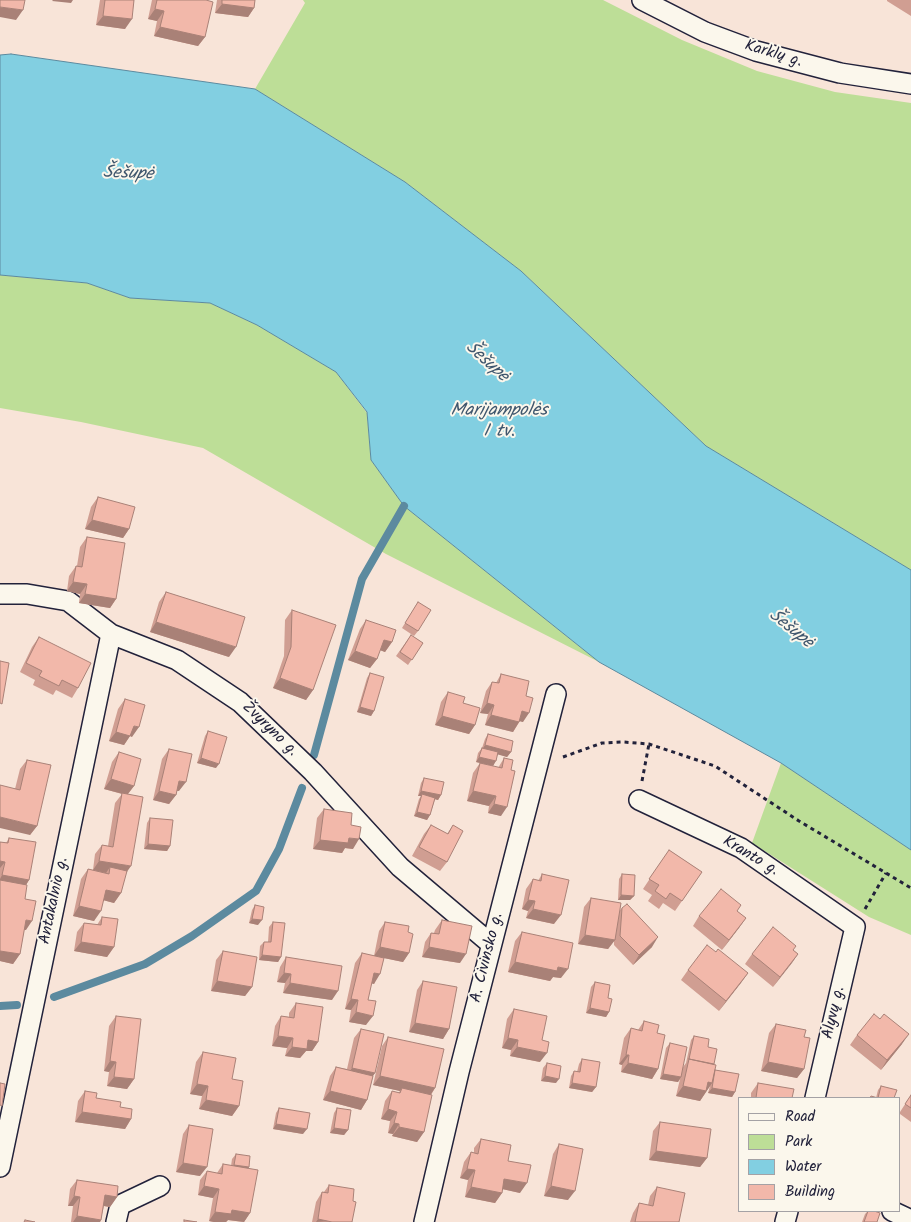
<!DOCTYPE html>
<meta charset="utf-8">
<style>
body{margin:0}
#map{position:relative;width:911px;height:1222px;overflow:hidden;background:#f8e4d8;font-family:Kalam,sans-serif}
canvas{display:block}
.legend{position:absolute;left:738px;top:1097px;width:162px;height:115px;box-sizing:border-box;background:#fbf7ec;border:1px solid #a4a2a5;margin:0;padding:6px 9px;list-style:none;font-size:15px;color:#22223b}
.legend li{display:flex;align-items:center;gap:10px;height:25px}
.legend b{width:25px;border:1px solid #a4a2a5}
</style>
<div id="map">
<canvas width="911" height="1222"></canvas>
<ul class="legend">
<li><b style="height:6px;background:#fbf7ec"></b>Road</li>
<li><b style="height:14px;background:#bdde97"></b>Park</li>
<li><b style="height:14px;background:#82cfe1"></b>Water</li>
<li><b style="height:14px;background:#f2b8aa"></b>Building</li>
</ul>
</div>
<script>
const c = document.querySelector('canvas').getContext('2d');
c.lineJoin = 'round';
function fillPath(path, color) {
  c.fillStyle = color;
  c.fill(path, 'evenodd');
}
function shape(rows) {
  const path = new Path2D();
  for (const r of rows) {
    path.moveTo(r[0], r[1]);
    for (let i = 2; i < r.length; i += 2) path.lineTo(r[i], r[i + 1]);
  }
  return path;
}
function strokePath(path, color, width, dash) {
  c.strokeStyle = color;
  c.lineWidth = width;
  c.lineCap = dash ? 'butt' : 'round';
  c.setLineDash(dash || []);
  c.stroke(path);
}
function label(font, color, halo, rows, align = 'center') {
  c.font = font + ' Kalam,sans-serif';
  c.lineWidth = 4;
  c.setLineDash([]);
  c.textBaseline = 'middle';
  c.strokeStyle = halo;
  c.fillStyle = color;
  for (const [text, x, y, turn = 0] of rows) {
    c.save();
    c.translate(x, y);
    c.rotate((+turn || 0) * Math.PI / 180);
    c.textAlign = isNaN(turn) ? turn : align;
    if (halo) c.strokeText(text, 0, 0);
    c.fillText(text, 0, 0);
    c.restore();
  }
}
fillPath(shape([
 [303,0,603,0,682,40,757,71,835,92,911,103,911,570,706,446,521,271,405,182,255,89,305,3],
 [0,275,87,283,130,298,210,303,257,325,336,372,367,413,371,460,404,506,599,662,386,554,203,448,81,422,0,408],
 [781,763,911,850,911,935,869,917,752,843]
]), '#bdde97');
const water = shape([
 [11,54,255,89,405,182,521,271,706,446,911,570,911,850,781,763,599,662,404,506,371,460,367,412,336,372,257,325,210,303,130,298,87,283,0,275,0,55,11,54]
]);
fillPath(water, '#82cfe1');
strokePath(water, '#5c8a9f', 1);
strokePath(shape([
 [314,755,362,579,404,506],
 [54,997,145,964,192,936,256,891,279,849,302,788],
 [0,1006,17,1005]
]), '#5c8a9f', 8);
const street = shape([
 [642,0,705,32,756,51,840,73,911,84],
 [0,594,27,594,68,601,111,634,177,660,240,702,313,772,400,867,491,944],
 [639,800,741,848,855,927,815,1098],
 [0,1167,111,634],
 [892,1211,911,1220],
 [116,1222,120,1205,160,1186],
 [424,1222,459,1072,556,694],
 [785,1222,788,1211]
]);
strokePath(street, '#22223b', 22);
strokePath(shape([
 [563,757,602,743,623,742,649,744,715,766,799,821,911,888],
 [642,781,649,744],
 [865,909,886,873]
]), '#22223b', 3, [4, 4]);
strokePath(street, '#fbf7ec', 19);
fillPath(shape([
 [100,0,134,0,125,29,96,25],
 [152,0,206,0,205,37,198,46,154,36,157,21,148,19],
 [217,0,255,0,254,8,248,17,215,13],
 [887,0,911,0,911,16,887,1],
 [98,497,129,529,123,538,85,529,91,507],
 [87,537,116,599,110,608,79,603,80,594,67,591,69,576,76,566,77,566,80,547],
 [166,592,229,657,150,632,159,602],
 [418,602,418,631,414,636,402,628],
 [292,610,313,690,306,700,273,688,284,656,285,620],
 [366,620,392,642,385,652,380,650,377,659,370,668,348,660,360,629],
 [411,635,423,643,408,665,396,656],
 [39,637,78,688,72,698,56,690,53,695,33,685,35,680,20,672,32,647],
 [370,673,374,711,371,716,357,712,367,678],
 [501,674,526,696,523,722,520,721,513,732,485,725,488,714,480,713,486,691,492,682,496,683],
 [448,692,463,703,475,725,469,734,435,725,441,702],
 [125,699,132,737,130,736,124,745,109,741,118,709],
 [208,731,216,768,197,763,205,736],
 [488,734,511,752,507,757,498,754,493,766,476,762,478,753,482,748,485,739],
 [169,749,179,791,177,791,176,795,169,804,153,800,162,759],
 [119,752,134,786,128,794,126,873,121,893,114,903,103,900,94,921,73,916,81,879,88,869,93,870,95,854,102,845,108,846,115,803,122,794,104,789,112,762],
 [504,758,501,816,488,813,489,806,467,801,473,773,480,763,498,768],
 [27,760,37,826,30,835,15,789,20,769],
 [424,778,441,795,438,800,435,799,430,815,427,820,414,816,419,799,421,796,418,796,421,783],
 [324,809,353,849,345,848,342,853,313,849,317,818],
 [150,818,170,846,167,851,144,849,147,823],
 [431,825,447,834,453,825,447,862,440,871,412,856,424,834],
 [9,838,29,880,26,885,25,899,26,930,24,930,20,954,13,964,0,961,0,842,6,843],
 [669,850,702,872,675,911,663,903,659,909,648,901,652,895,643,889],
 [542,874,554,924,526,918,528,911,522,909,526,889,533,879,538,881],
 [622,874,634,896,630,900,618,900,619,879],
 [591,898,619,911,622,908,652,947,633,965,614,945,614,941,608,949,578,944,584,907],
 [255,905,258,925,249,923,252,910],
 [737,911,746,918,722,950,693,926,699,916],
 [102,917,114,947,107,957,74,951,77,932,84,923,97,925],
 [442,920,460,963,422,957,425,942,431,933,434,933,435,930],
 [273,922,281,957,278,962,259,960,260,946,264,942,268,942,269,927],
 [385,922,408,932,409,953,403,962,384,958,374,984,371,983,368,1000,366,1025,349,1022,351,1010,345,1009,355,963,362,953,374,956,379,931],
 [522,932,561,978,553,977,550,981,508,972,515,941],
 [793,950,798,954,773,987,745,964,752,954],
 [223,951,252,987,245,996,211,991,216,960],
 [716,952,748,973,719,1011,681,980,688,970],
 [286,957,332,1000,283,993,285,983,277,982,280,967],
 [423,981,449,1029,443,1039,409,1032,417,990],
 [595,982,608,998,609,1012,606,1017,586,1013,591,987],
 [296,1003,318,1042,312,1051,306,1051,300,1058,285,1056,287,1048,272,1046,275,1026,281,1016,289,1017,289,1013],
 [514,1009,540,1062,510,1056,511,1050,502,1048,507,1019],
 [116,1016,134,1079,127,1089,107,1086,109,1072,104,1071,109,1026],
 [880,1019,902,1044,881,1070,850,1045,857,1035],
 [644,1021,657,1033,658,1069,652,1079,621,1072,622,1065,619,1064,624,1038,631,1028,638,1030],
 [776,1024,804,1069,797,1078,761,1071,769,1033],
 [361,1029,375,1073,373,1076,367,1100,361,1110,323,1100,330,1076,336,1067,347,1069,354,1038],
 [694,1036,708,1047,714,1064,715,1071,735,1092,732,1097,708,1093,710,1086,700,1101,676,1096,680,1079,678,1082,660,1079,666,1048,670,1043,683,1067,686,1063,691,1040],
 [388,1037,435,1088,431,1095,424,1132,417,1142,392,1136,393,1134,388,1133,390,1121,381,1119,385,1101,392,1091,398,1093,400,1091,373,1085,382,1046],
 [203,1052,239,1106,232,1116,199,1109,202,1096,190,1094,196,1062],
 [582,1059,596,1087,592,1092,569,1088,571,1076,574,1071,577,1072,579,1064],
 [547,1063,556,1083,541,1081,543,1068],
 [758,1083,792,1098,751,1098,751,1093],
 [881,1086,894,1098,870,1098,871,1096,876,1098,878,1090],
 [85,1091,96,1098,120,1107,131,1119,125,1129,75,1122,78,1101],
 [911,1095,911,1122,900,1114,900,1112],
 [279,1108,303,1134,273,1129,276,1113],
 [337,1108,348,1130,344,1135,330,1133,334,1113],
 [660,1122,707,1158,700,1167,649,1160,653,1131],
 [189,1125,200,1176,176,1172,183,1134],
 [481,1139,508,1161,520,1193,502,1189,502,1193,495,1203,465,1197,468,1180,460,1178,464,1162,471,1152,474,1153,474,1148],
 [559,1144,568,1200,544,1196,553,1154],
 [236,1154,249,1167,248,1169,250,1213,244,1222,228,1220,226,1222,214,1222,209,1221,213,1198,198,1195,200,1180,207,1171,217,1173,223,1164,231,1166,232,1159],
 [77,1180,117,1197,110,1207,104,1206,100,1222,71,1222,73,1206,68,1206,70,1189],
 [329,1185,353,1201,352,1222,312,1222,316,1202,322,1192,324,1192],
 [657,1187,679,1222,630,1222,633,1213,639,1203,648,1205,650,1196],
 [868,1211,874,1211,877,1222,862,1222,865,1214]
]), '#d09e92');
fillPath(shape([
 [53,0,73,0,71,3,52,1],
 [222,4,254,8,248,17,215,13],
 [0,7,23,10,16,20,0,17],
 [155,9,164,11,157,21,148,19],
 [103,16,132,19,125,29,96,25],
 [160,27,205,37,198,46,154,36],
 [92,520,129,529,123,538,85,529],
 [73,582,87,584,80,594,67,591],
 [85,594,116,599,110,608,79,603],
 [156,622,236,647,229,657,150,632],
 [384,640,392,642,385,652,377,649],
 [355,651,377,659,370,668,348,660],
 [280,678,313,690,306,700,273,688],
 [487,703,494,705,488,714,480,713],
 [360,707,374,711,371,716,357,712],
 [522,711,529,713,523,722,515,720],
 [491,715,519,722,513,732,485,725],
 [442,716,475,725,469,734,435,725],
 [134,726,139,727,132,737,130,736,124,745,109,741,116,732],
 [485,745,511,752,507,757,482,750],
 [479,757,496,761,493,766,476,762],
 [201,758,219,764,216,768,197,763],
 [111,779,134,786,127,795,104,789],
 [179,781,186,782,179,791,172,790],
 [159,791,176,795,169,804,153,800],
 [421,791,441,795,438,800,422,796,422,794,421,796,418,796],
 [473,791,496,796,489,806,467,801],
 [494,804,507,807,501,816,488,813],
 [417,812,430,815,427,820,414,816],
 [0,817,37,826,30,835,0,828],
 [349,838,359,839,353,849,345,848,342,853,313,849,320,840],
 [148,844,170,846,167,851,144,849],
 [0,861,5,862,0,868],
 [99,861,131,866,124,876,110,867,106,873,93,870],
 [2,875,29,880,23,890,0,886,0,879],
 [106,890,121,893,114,903,99,899],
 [621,895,634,896,630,900,618,900],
 [528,900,535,901,528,911,522,909],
 [79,906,101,911,94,921,73,916],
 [533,909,561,915,554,924,526,918],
 [746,918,739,928,722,950,729,940],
 [252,919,262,920,258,925,249,923],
 [26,920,32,921,26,930,19,929],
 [585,935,615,940,608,949,578,944],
 [658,937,652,947,633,965,639,955],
 [81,942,114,947,107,957,74,951],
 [380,947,409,953,403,962,374,956],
 [429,947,466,954,460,963,422,957],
 [0,951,20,954,13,964,0,961],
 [798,954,792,963,773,987,780,977],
 [262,955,281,957,278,962,259,960],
 [515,962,558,967,568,969,561,978,553,977,550,981,508,972],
 [284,973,291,974,285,983,277,982],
 [374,973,380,974,374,984,367,982],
 [748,973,741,983,719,1011,726,1001],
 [217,981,252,987,245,996,211,991],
 [290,983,338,991,332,1000,283,993],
 [351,999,358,1000,351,1010,345,1009],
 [590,1008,609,1012,606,1017,586,1013],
 [356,1012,373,1016,366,1025,349,1022],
 [415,1023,449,1029,443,1039,409,1032],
 [909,1034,902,1044,881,1070,887,1060],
 [278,1036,293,1038,287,1048,272,1046],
 [508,1038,518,1040,511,1050,502,1048],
 [308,1040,318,1042,312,1051,306,1051,300,1058,285,1056,292,1047],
 [517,1047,547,1053,540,1062,510,1056],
 [626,1055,629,1055,622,1065,619,1064],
 [110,1061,116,1062,109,1072,104,1071],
 [768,1062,804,1069,797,1078,761,1071],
 [628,1063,658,1069,652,1079,621,1072],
 [352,1068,375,1073,368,1083,345,1078],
 [663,1074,681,1077,678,1082,660,1079],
 [380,1076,435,1088,429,1097,402,1088,400,1091,373,1085],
 [545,1076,559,1079,556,1083,541,1081],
 [114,1077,134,1079,127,1089,107,1086],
 [708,1082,712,1083,700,1101,676,1096,683,1086],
 [572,1083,596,1087,592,1092,569,1088],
 [197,1084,208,1086,202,1096,190,1094],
 [712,1088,735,1092,732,1097,708,1093],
 [330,1091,367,1100,361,1110,323,1100],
 [206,1100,239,1106,232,1116,199,1109],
 [388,1109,397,1112,390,1121,381,1119],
 [82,1112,131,1119,125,1129,75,1122],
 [394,1123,399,1124,393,1134,388,1133],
 [276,1124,307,1129,303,1134,273,1129],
 [399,1127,424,1132,417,1142,392,1136],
 [334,1128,348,1130,344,1135,330,1133],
 [656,1151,707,1158,700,1167,649,1160],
 [183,1163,207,1167,200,1176,176,1172],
 [234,1165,249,1167,246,1172,231,1169],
 [467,1169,475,1170,468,1180,460,1178],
 [504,1179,527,1183,520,1193,498,1188],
 [204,1186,219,1189,213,1198,198,1195],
 [551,1186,575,1191,568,1200,544,1196],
 [471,1187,502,1193,495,1203,465,1197],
 [105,1195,117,1197,110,1207,98,1205],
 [74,1196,80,1197,73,1206,68,1206],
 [232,1210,250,1213,244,1222,228,1220,226,1222,214,1222,209,1221,215,1212],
 [77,1216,101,1220,100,1222,73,1222],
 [318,1219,332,1221,316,1222]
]), '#a98177');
const building = shape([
 [0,0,25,0,23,10,0,7,0,0],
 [105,0,134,0,132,19,103,16,105,0],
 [157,0,206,0,213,2,205,37,160,27,164,11,155,9,157,0],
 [222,0,255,0,254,8,222,4,222,0],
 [98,497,135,507,129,529,92,520,98,497],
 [87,537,125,543,116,599,85,594,87,584,73,582,76,566,82,567,87,537],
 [166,592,245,617,236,647,156,622,166,592],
 [418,602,431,610,418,631,405,623,418,602],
 [292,610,336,625,313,690,280,678,291,647,292,610],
 [366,620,396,630,392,642,384,640,377,659,355,651,366,620],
 [411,635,423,643,412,660,400,652,411,635],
 [39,637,91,663,78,688,62,680,59,686,39,676,42,671,26,663,39,637],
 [0,661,9,663,2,704,0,703,0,661],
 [370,673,384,677,374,711,360,707,370,673],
 [501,674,529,681,526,696,533,698,529,713,522,711,519,722,491,715,494,705,487,703,492,682,499,683,501,674],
 [448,692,465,697,463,703,480,708,475,725,442,716,448,692],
 [125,699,145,705,139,727,134,726,130,736,116,732,125,699],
 [208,731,227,737,219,764,201,758,208,731],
 [488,734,513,741,511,752,485,745,488,734],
 [482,748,498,752,496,761,479,757,482,748],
 [169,749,192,754,186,782,179,781,176,795,159,791,169,749],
 [119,752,141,759,134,786,111,779,119,752],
 [504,758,513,760,511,770,515,771,507,807,494,804,496,796,473,791,480,763,502,768,504,758],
 [27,760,51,765,37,826,0,817,0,785,20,790,27,760],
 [424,778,444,782,441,795,421,791,424,778],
 [122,793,143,797,131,866,99,861,102,845,113,847,122,793],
 [422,794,435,798,430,815,417,812,422,794],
 [324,809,352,813,351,825,361,827,359,839,349,838,348,843,320,840,324,809],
 [150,818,173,820,170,846,148,844,150,818],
 [431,825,448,834,453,825,463,831,447,862,419,847,431,825],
 [9,838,36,842,29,880,2,875,5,862,0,861,0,842,8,843,9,838],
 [669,850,702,872,682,901,670,893,666,899,655,891,659,885,649,879,669,850],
 [110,867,127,871,121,893,106,890,101,911,79,906,88,869,109,874,110,867],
 [542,874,569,880,561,915,533,909,535,901,528,900,533,879,541,881,542,874],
 [622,874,635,875,634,896,621,895,622,874],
 [0,880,27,885,25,899,36,901,32,921,26,920,20,954,0,951,0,880],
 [721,889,741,905,737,911,746,918,729,940,699,916,721,889],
 [591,898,621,903,615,940,585,935,591,898],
 [627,904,658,937,639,955,620,936,622,908,627,904],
 [255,905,264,907,262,920,252,919,255,905],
 [102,917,118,919,114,947,81,942,84,923,101,925,102,917],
 [442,920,472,926,466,954,429,947,431,933,439,934,442,920],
 [273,922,285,923,281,957,262,955,264,942,271,942,273,922],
 [385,922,409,926,408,932,413,934,409,953,380,947,385,922],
 [773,927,796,946,793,950,798,954,780,977,752,954,773,927],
 [522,932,573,943,568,969,558,967,557,971,515,962,522,932],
 [707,945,716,952,718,949,748,973,726,1001,688,970,707,945],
 [223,951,257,957,252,987,217,981,223,951],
 [362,953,384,958,380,974,374,973,368,1000,376,1001,373,1016,356,1012,358,1000,351,999,362,953],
 [286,957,342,966,338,991,290,983,291,974,284,973,286,957],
 [423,981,457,987,449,1029,415,1023,423,981],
 [595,982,610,985,608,998,612,999,609,1012,590,1008,595,982],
 [296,1003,323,1007,318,1042,308,1040,307,1049,292,1047,293,1038,278,1036,281,1016,294,1018,296,1003],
 [514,1009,547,1016,542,1040,549,1042,547,1053,517,1047,518,1040,508,1038,514,1009],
 [874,1014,880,1019,884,1014,909,1034,887,1060,857,1035,874,1014],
 [116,1016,141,1019,134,1079,114,1077,116,1062,110,1061,116,1016],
 [644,1021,659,1025,657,1033,665,1035,658,1069,628,1063,629,1055,626,1055,631,1028,642,1031,644,1021],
 [776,1024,806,1030,804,1037,810,1038,804,1069,768,1062,776,1024],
 [361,1029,384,1034,375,1073,352,1068,361,1029],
 [694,1036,709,1039,708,1047,717,1049,714,1064,689,1059,694,1036],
 [388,1037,444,1049,435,1088,380,1076,388,1037],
 [670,1043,687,1047,681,1077,663,1074,670,1043],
 [203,1052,236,1058,232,1079,243,1081,239,1106,206,1100,208,1086,197,1084,203,1052],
 [582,1059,600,1062,596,1087,572,1083,574,1071,580,1072,582,1059],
 [689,1059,716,1065,712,1083,708,1082,706,1091,683,1086,689,1059],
 [547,1063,561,1066,559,1079,545,1076,547,1063],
 [336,1067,373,1076,367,1100,330,1091,336,1067],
 [715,1070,739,1074,735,1092,712,1088,715,1070],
 [0,1083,5,1084,2,1106,0,1105,0,1083],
 [758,1083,794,1089,792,1098,756,1098,758,1083],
 [881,1086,897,1090,894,1098,870,1098,871,1096,878,1098,881,1086],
 [402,1088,432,1095,424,1132,399,1127,399,1124,394,1123,397,1112,388,1109,392,1091,400,1093,402,1088],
 [85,1091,97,1093,96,1098,121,1102,120,1107,132,1109,131,1119,82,1112,85,1091],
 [911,1095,911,1108,905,1104,911,1095],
 [279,1108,310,1113,307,1129,276,1124,279,1108],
 [337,1108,351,1110,348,1130,334,1128,337,1108],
 [660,1122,711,1129,707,1158,656,1151,660,1122],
 [189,1125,213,1129,207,1167,183,1163,189,1125],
 [481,1139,511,1145,508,1161,531,1165,527,1183,504,1179,502,1193,471,1187,475,1170,467,1169,471,1152,478,1154,481,1139],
 [559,1144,583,1149,575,1191,551,1186,559,1144],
 [236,1154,250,1156,249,1167,234,1165,236,1154],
 [223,1164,258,1170,250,1213,232,1210,231,1214,215,1212,219,1189,204,1186,207,1171,222,1174,223,1164],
 [77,1180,118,1186,117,1197,105,1195,101,1220,77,1216,80,1197,74,1196,77,1180],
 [329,1185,354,1189,353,1201,356,1202,352,1222,332,1222,318,1219,322,1192,328,1193,329,1185],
 [657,1187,685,1193,679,1222,635,1222,639,1203,653,1206,657,1187],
 [868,1211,874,1211,880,1213,877,1222,864,1222,868,1211],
 [25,1220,35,1222,24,1222,25,1220],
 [184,1220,197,1222,184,1222,184,1220]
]);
fillPath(building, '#f2b8aa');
strokePath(building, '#a98177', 1);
label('16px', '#22223b', '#fbf7ec', [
 ["Karklų g.",773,55,17],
 ["Žvyryno g.",269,730,44],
 ["Kranto g.",750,857,31],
 ["Antakalnio g.",55,901,-78],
 ["A. Civinsko g.",488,958,-76],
 ["Alyvų g.",835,1013,-77]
]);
label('italic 18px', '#3f566d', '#fbf7ec', [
 ["Šešupė",128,175,2],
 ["Šešupė",486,363,42],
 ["Marijampolės",499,412],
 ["I tv.",499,433],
 ["Šešupė",790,630,39]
]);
</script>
